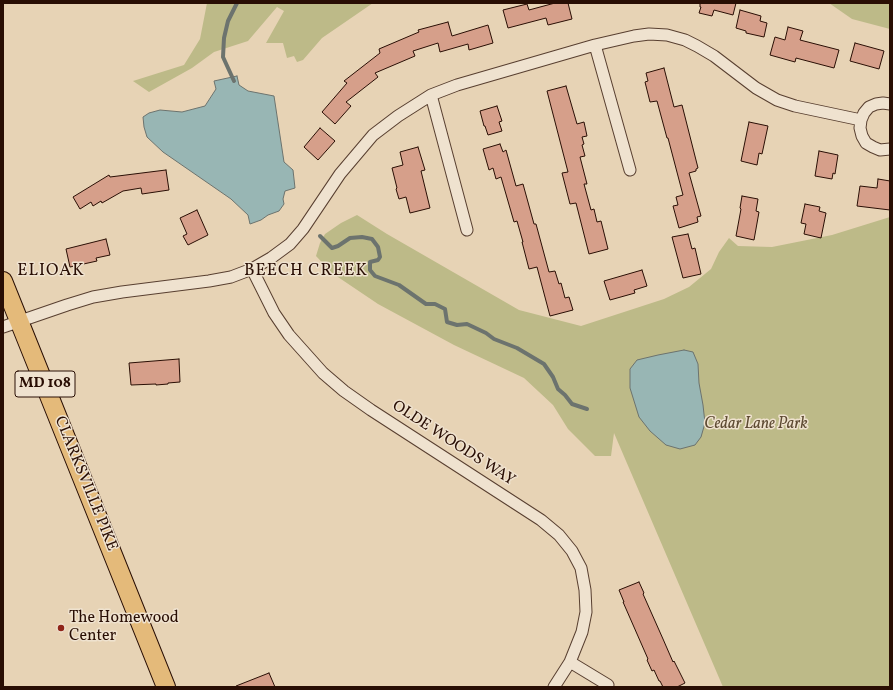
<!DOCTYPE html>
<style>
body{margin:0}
#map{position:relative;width:893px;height:690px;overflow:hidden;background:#e7d3b5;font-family:Vollkorn,serif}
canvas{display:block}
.frame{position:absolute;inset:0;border:4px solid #290e04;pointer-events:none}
</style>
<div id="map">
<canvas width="893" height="690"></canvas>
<div class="frame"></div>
</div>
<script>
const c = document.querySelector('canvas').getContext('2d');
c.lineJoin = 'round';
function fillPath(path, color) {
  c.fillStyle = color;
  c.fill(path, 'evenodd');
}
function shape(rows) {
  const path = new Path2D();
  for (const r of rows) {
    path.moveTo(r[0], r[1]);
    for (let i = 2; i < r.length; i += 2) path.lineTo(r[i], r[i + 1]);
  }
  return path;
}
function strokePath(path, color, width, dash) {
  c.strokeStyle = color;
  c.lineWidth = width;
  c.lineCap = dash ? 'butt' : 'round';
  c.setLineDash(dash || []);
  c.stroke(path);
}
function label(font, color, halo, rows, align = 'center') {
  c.font = font + ' Vollkorn,serif';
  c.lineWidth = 3;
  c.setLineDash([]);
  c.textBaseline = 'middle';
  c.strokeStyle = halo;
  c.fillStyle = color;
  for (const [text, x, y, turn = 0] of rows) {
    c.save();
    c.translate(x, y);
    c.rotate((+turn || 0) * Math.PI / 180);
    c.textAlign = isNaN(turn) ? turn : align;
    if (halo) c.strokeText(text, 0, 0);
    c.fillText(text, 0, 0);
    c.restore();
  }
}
fillPath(shape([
 [207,3,373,3,322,38,303,60,297,62,294,56,287,58,283,43,266,43,284,11,277,7,248,41,214,52,192,68,149,92,133,81,184,65,200,39],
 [829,3,890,3,890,29,852,19],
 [357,215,387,234,519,310,581,326,664,299,689,287,711,269,719,252,729,238,738,246,772,247,832,235,890,217,890,687,723,687,614,433,611,456,595,456,568,429,553,405,524,378,454,345,378,304,332,273,316,256,320,243,325,234,341,223]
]), '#bdba88');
const water = shape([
 [237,76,239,85,248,91,274,96,284,162,293,170,295,188,285,191,283,199,284,204,279,211,268,215,261,220,250,224,248,215,231,199,163,152,147,137,144,127,143,117,149,113,160,110,182,112,205,106,216,89,214,81,237,76],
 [684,350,693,352,698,364,699,383,703,405,705,423,701,437,695,445,680,449,666,445,650,431,639,417,630,388,630,369,637,360,658,355,684,350]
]);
fillPath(water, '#98b6b4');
strokePath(water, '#6c736e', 1);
strokePath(shape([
 [234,81,223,57,224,38,228,21,237,3],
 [320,236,332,248,338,246,350,238,362,237,372,239,378,247,380,257,378,260,370,262,370,270,375,276,399,285,426,304,435,304,445,309,447,322,457,325,467,324,486,333,494,339,517,348,544,364,553,377,558,389,565,395,572,404,587,409]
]), '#6c736e', 4);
const building = shape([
 [555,3,568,3,572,19,548,25,546,18,508,28,503,10,527,4,529,10,555,3],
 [700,3,736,3,733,15,714,10,712,16,699,13,701,7,700,7,700,3],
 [740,10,761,16,760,21,767,23,764,37,746,33,746,31,736,28,740,10],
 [448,22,452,36,488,25,493,43,469,50,468,44,440,52,438,43,413,51,415,56,375,73,378,77,346,102,351,106,335,124,322,112,347,83,344,81,380,53,379,49,419,32,418,30,448,22],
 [788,27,803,31,800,40,839,50,834,68,796,58,795,62,770,55,775,37,785,40,788,27],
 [855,43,884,51,879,69,850,61,855,43],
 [664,68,674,107,682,105,698,168,696,169,696,171,689,173,701,216,697,217,698,222,679,228,673,206,678,205,676,197,683,195,668,138,667,138,657,101,650,102,645,82,648,81,646,73,664,68],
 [566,86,577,124,584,122,587,136,582,137,584,144,582,145,585,156,580,157,587,184,584,184,591,210,594,209,597,222,601,221,608,249,589,254,576,203,570,204,562,173,568,172,547,91,566,86],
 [497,106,502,121,499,122,502,131,488,135,485,126,484,126,480,111,497,106],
 [749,122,768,126,762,154,759,153,757,165,741,161,749,122],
 [320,128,335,141,318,160,304,147,320,128],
 [500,144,503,152,506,150,516,186,523,184,534,224,536,224,549,272,555,271,559,284,561,283,565,298,569,297,573,310,550,316,537,267,529,269,522,242,523,242,517,221,514,222,501,177,496,179,493,168,489,170,483,149,500,144],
 [418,147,425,170,421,171,430,208,410,213,406,197,399,199,396,189,397,188,392,168,403,165,400,152,418,147],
 [819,151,838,155,835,174,833,173,832,179,815,176,819,151],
 [166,170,169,190,142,194,141,188,123,191,102,203,101,201,93,206,91,202,80,209,73,197,109,175,110,177,166,170],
 [878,179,890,181,890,210,857,206,860,186,877,188,878,179],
 [742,196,758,199,756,211,759,212,754,240,736,236,741,209,740,208,742,196],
 [805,204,820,207,819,211,826,213,821,238,804,234,806,224,801,223,805,204],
 [197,210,208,235,188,245,183,236,187,234,180,218,197,210],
 [688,234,692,249,695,248,701,274,683,278,672,237,688,234],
 [106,239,110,255,96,258,97,261,70,267,66,249,106,239],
 [642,270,647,286,634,290,635,293,610,300,604,281,642,270],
 [179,359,180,382,168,383,168,384,156,385,156,384,131,385,129,363,179,359],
 [639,582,644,593,643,594,663,639,673,662,674,661,685,683,677,687,663,687,660,681,659,681,654,670,652,671,647,660,648,659,623,602,624,602,619,590,639,582],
 [269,673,275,687,236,687,236,686,269,673]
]);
fillPath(building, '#d69f8a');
strokePath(building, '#290e04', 1);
const street = shape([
 [595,45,630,170],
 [431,95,467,230],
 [890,104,883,103,876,104,869,107,864,113,861,120,860,128,862,136,866,143,873,147,880,150,890,149],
 [252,269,274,313,289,335,323,373,344,391,371,410,541,520,559,535,572,551,581,568,585,590,586,612,582,632,570,662,554,687],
 [3,327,67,305,93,297,122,292,209,281,231,277,252,269,271,258,290,244,303,229,340,174,373,135,398,116,431,95,457,85,595,45,634,36,649,34,667,35,685,40,697,46,714,56,756,88,777,100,795,106,861,120],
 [570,662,608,685,606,687]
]);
const primary = shape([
 [3,281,166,687]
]);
strokePath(street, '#583f30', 13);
strokePath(primary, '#290e04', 20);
strokePath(street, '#efe2cf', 11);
strokePath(primary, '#e4ba7a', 18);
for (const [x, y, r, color] of [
 [61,628,4,"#8f2418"]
]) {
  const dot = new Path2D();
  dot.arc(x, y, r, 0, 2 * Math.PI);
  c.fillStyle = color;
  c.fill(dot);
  strokePath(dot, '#efe2cf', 1.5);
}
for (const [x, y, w] of [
 [45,384,60]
]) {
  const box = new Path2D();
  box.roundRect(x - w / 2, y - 13, w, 26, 3);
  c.fillStyle = '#efe2cf';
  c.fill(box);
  strokePath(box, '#290e04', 1);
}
label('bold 15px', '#290e04', null, [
 ["MD 108",45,384]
]);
label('italic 16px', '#5d4a32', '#efe2cf', [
 ["Cedar Lane Park",756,425]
]);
label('16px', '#290e04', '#efe2cf', [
 ["OLDE WOODS WAY",453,444,33],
 ["CLARKSVILLE PIKE",85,484,68]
]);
label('16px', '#290e04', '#efe2cf', [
 ["The Homewood",69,619],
 ["Center",69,637]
], 'left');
c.letterSpacing = '1px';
label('17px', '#290e04', '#efe2cf', [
 ["ELIOAK",51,272],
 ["BEECH CREEK",306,272]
]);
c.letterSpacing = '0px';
</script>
